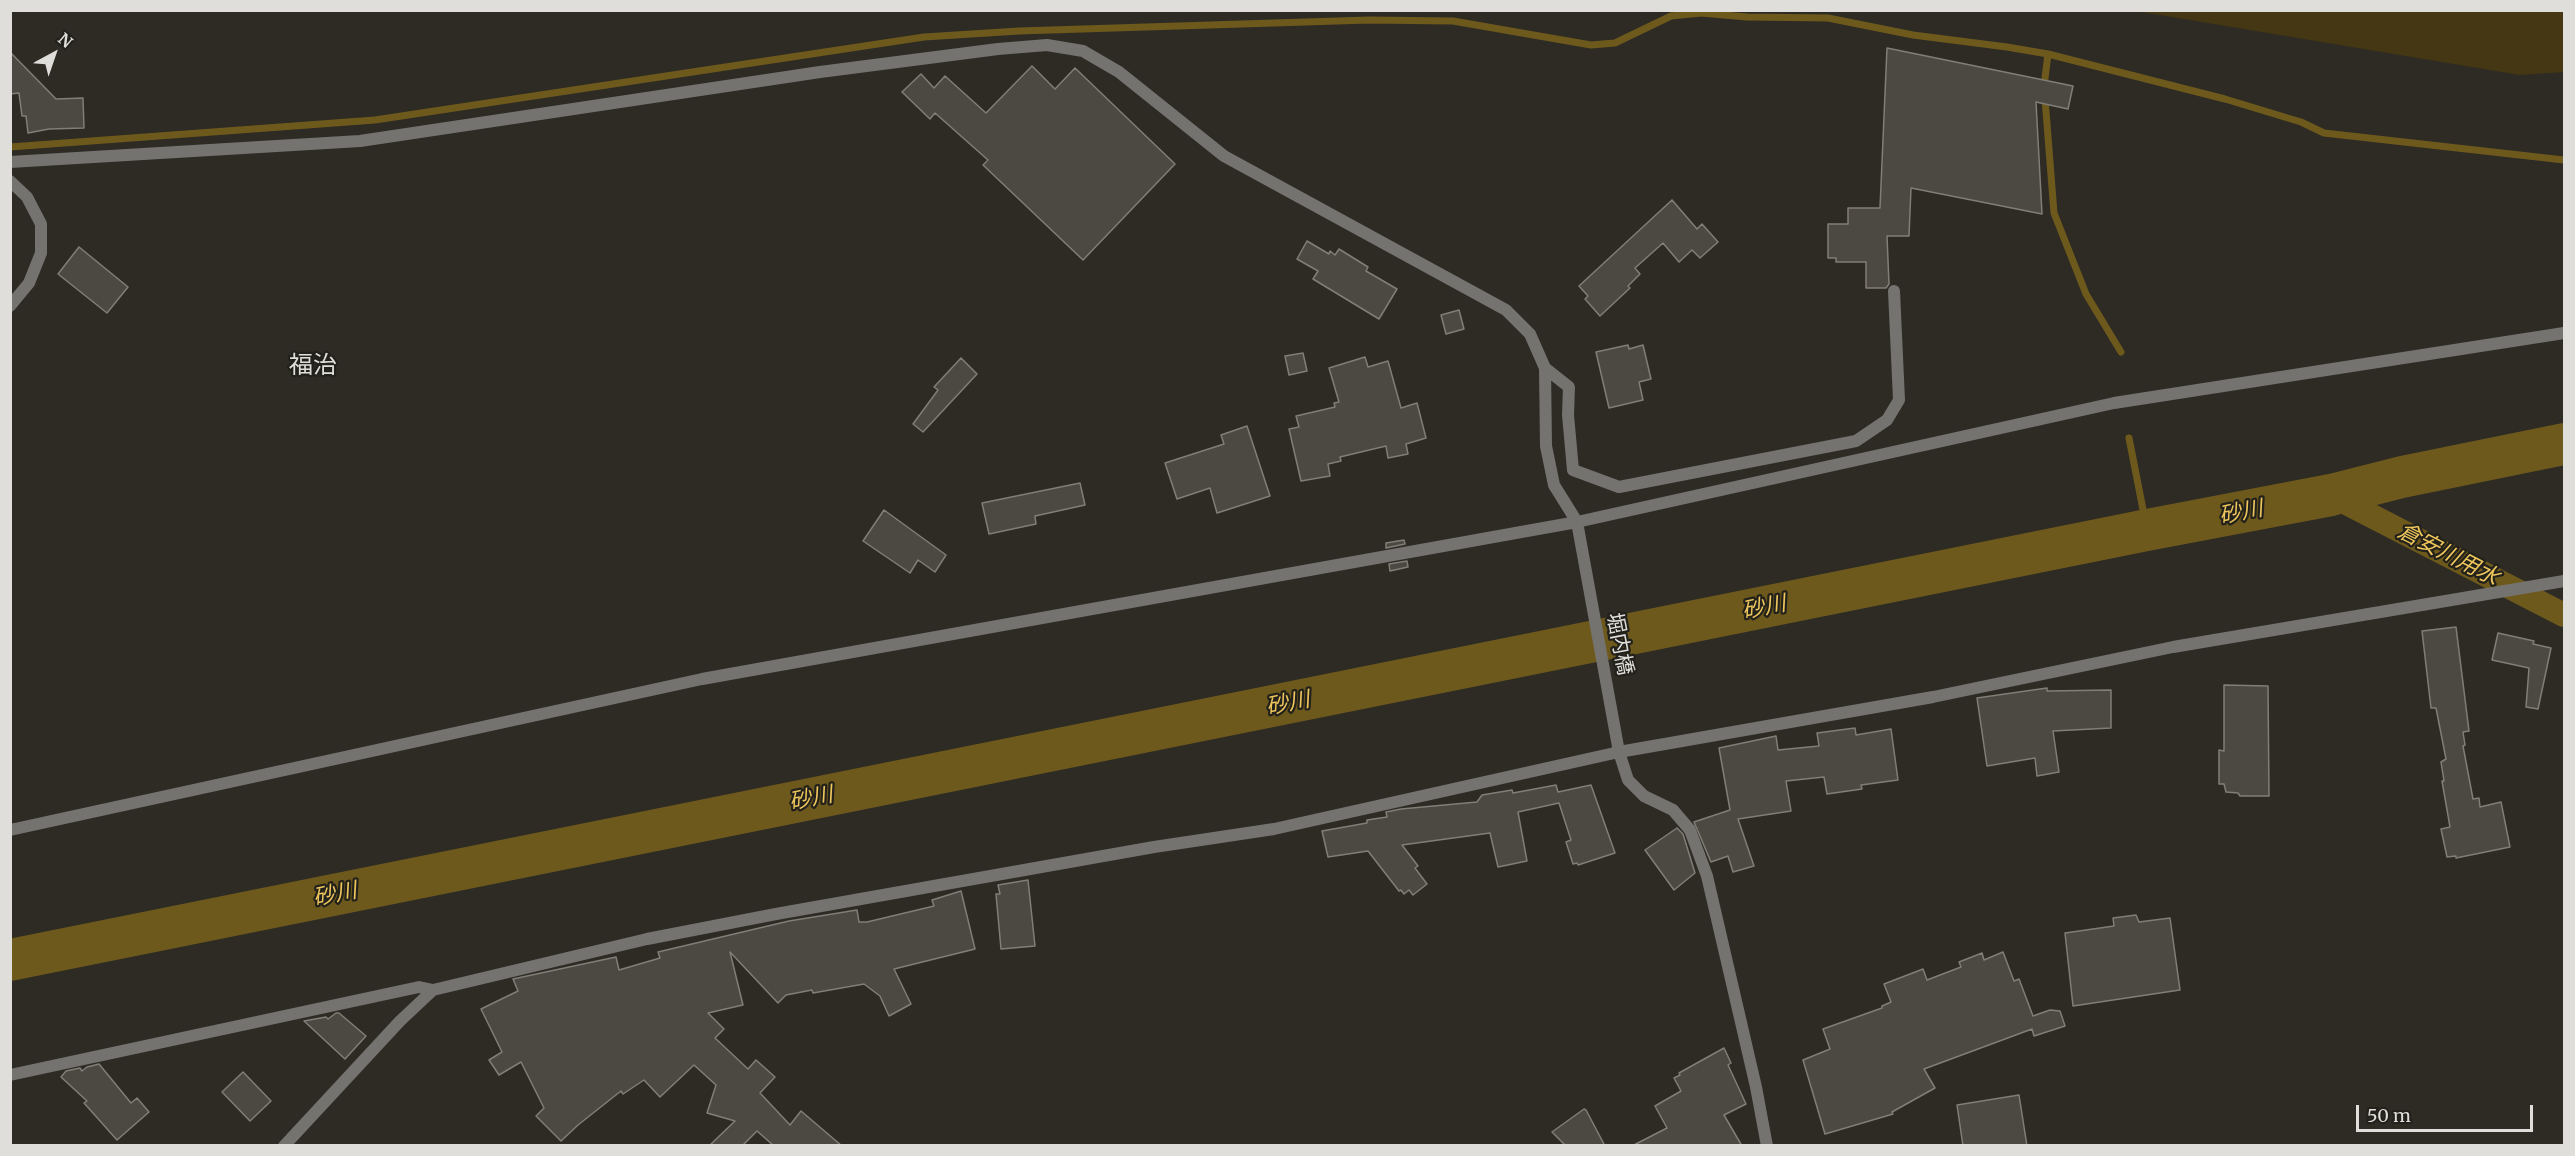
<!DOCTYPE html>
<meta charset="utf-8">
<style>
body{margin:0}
#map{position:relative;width:2575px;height:1156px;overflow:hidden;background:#2d2b24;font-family:Merriweather,serif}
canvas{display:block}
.frame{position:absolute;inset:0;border:12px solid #dfdeda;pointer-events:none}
.north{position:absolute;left:24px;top:24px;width:60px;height:60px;-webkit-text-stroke:4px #23211b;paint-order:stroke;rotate:40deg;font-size:16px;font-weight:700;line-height:24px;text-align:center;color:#dfdeda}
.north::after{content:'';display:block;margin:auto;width:21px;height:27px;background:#dfdeda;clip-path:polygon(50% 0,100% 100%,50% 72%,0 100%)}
.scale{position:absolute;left:2356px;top:1105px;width:177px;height:27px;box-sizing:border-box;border:3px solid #dfdeda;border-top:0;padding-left:8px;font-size:18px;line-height:21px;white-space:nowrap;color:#dfdeda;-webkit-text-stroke:4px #23211b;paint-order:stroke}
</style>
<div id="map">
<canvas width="2575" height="1156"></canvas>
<div class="frame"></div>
<div class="north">N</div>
<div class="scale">50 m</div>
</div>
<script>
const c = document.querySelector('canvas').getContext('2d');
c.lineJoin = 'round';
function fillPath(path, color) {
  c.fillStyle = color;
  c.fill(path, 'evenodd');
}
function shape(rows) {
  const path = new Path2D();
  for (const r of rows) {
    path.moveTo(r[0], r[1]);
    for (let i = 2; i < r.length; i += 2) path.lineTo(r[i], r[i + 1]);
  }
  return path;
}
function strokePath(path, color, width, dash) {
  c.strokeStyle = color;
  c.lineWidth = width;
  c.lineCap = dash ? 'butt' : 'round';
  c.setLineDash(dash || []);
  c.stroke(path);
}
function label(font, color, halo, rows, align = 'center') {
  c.font = font + ' Merriweather,"Noto Sans JP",serif';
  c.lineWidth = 4.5;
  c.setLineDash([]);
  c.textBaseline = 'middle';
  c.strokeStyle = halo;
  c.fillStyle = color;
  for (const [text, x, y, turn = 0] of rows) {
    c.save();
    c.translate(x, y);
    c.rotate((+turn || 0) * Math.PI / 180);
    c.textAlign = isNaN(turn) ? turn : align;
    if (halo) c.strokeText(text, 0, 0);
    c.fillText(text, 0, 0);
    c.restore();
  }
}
fillPath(shape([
 [2136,11,2564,11,2564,72,2520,75]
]), '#453713');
strokePath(shape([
 [2048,54,2044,86,2054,213,2086,294,2121,352],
 [10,147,375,120,924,37,1019,31,1369,20,1453,21,1591,45,1615,43,1671,16,1701,13,1747,17,1828,18,1913,35,2007,47,2048,54,2225,99,2301,122,2324,133,2564,160],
 [2129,438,2147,530]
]), '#6e591d', 7);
strokePath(shape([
 [2331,495,2564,615]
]), '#6e591d', 24);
strokePath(shape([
 [10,960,2147,530,2331,495,2402,477,2564,444]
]), '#6e591d', 42);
const building = shape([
 [1887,48,2073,86,2068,109,2036,102,2042,214,1911,188,1909,236,1887,236,1889,284,1886,288,1866,288,1866,262,1836,262,1836,258,1828,258,1828,224,1848,224,1848,208,1880,208,1887,48],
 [10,52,56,99,83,98,84,128,49,129,28,133,26,116,22,116,19,93,10,94,10,52],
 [1032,66,1055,89,1075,68,1175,164,1083,260,983,165,988,160,935,113,930,119,902,92,921,74,934,88,945,76,986,113,1032,66],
 [1672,200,1697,229,1702,224,1718,242,1700,258,1692,250,1679,262,1663,243,1635,268,1640,274,1628,286,1630,288,1600,316,1585,299,1588,296,1579,286,1672,200],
 [1307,241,1329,254,1330,251,1335,255,1339,249,1368,267,1366,271,1397,289,1379,319,1313,279,1318,271,1297,259,1307,241],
 [79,247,128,287,107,313,58,274,79,247],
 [1459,310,1464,329,1446,334,1441,315,1459,310],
 [1628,345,1629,349,1643,345,1651,379,1639,382,1643,400,1609,408,1596,352,1628,345],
 [1303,353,1307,371,1289,375,1285,356,1303,353],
 [1365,357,1368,367,1388,361,1401,408,1417,403,1426,438,1406,444,1408,454,1388,458,1386,446,1340,457,1341,461,1328,464,1330,476,1301,481,1289,429,1299,427,1296,416,1335,407,1334,403,1339,402,1329,368,1365,357],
 [961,358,977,374,923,432,913,424,938,390,934,387,961,358],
 [1247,426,1270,496,1217,513,1210,488,1177,499,1165,463,1224,444,1221,435,1247,426],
 [1080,483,1085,505,1035,516,1036,524,989,534,982,503,1080,483],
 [884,510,946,555,935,572,918,560,910,573,863,541,884,510],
 [1404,540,1405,544,1386,548,1386,543,1404,540],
 [1407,561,1408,567,1390,571,1389,564,1407,561],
 [2456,627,2469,731,2463,732,2465,745,2463,746,2473,799,2479,798,2480,807,2501,802,2510,847,2456,858,2456,856,2447,857,2441,829,2450,827,2442,781,2444,781,2441,762,2446,759,2436,708,2431,708,2422,631,2456,627],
 [2498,633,2534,641,2533,644,2551,648,2538,709,2526,707,2529,668,2492,660,2498,633],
 [2224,685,2268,686,2269,796,2240,796,2238,793,2226,792,2224,784,2219,784,2219,750,2224,751,2224,685],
 [2047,688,2047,691,2111,690,2111,728,2053,731,2059,772,2037,776,2035,758,1987,766,1977,698,2047,688],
 [1855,728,1856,735,1891,729,1898,780,1861,785,1862,789,1827,794,1824,777,1786,781,1791,811,1738,819,1754,866,1733,872,1728,856,1711,862,1694,822,1730,810,1719,748,1776,736,1778,750,1819,746,1817,733,1855,728],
 [1556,785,1558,792,1591,785,1615,853,1578,865,1577,863,1573,864,1566,842,1571,840,1559,803,1518,812,1527,861,1498,867,1490,833,1402,845,1418,866,1415,868,1427,884,1413,895,1409,890,1404,894,1401,890,1399,891,1368,851,1328,857,1322,831,1367,823,1367,820,1387,817,1386,812,1401,809,1477,802,1482,795,1512,790,1513,793,1556,785],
 [1677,828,1683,834,1695,873,1674,890,1645,850,1677,828],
 [1028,880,1035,946,1001,949,996,894,1000,894,998,885,1028,880],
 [961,891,975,949,894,969,911,1004,889,1016,880,996,864,984,813,993,812,990,786,995,778,1003,730,952,743,1005,708,1013,724,1029,715,1038,748,1069,756,1060,775,1077,760,1093,790,1125,801,1111,842,1146,774,1146,757,1131,742,1146,709,1146,735,1121,707,1113,716,1085,694,1065,660,1097,644,1080,623,1094,621,1091,578,1125,561,1141,536,1116,544,1108,521,1062,499,1075,489,1060,502,1052,481,1009,518,991,513,979,616,957,619,970,660,958,658,952,789,921,857,910,859,922,867,922,934,906,932,900,961,891],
 [2136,915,2139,922,2170,918,2180,990,2073,1006,2065,933,2114,926,2113,918,2136,915],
 [2003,952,2014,981,2019,979,2033,1016,2050,1010,2060,1011,2065,1026,2034,1036,2032,1029,1924,1069,1935,1088,1892,1112,1893,1114,1825,1134,1803,1060,1830,1049,1823,1029,1882,1008,1882,1006,1891,1002,1884,984,1923,969,1927,980,1961,967,1959,962,1982,953,1984,960,2003,952],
 [336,1013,339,1013,366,1036,345,1059,304,1021,326,1017,328,1019,336,1013],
 [1724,1048,1731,1063,1728,1065,1746,1104,1724,1115,1742,1146,1632,1146,1667,1128,1655,1106,1681,1091,1674,1078,1680,1075,1679,1073,1724,1048],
 [99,1064,131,1103,137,1098,149,1112,117,1140,84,1103,87,1101,61,1077,66,1071,80,1068,82,1071,87,1067,99,1064],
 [243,1072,271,1101,250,1121,222,1092,243,1072],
 [2019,1095,2027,1146,1963,1146,1957,1105,2019,1095],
 [1584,1109,1586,1110,1605,1146,1566,1146,1552,1132,1584,1109]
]);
fillPath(building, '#4c4943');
strokePath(building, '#817e77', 1.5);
strokePath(shape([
 [10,162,360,141,820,72,998,49,1047,45,1083,51,1119,72,1224,156,1506,310,1530,334,1545,368,1546,446,1554,485,1577,522,1619,752,1628,780,1644,796,1673,810,1690,830,1707,876,1756,1087,1767,1146],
 [10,181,27,197,41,224,41,253,29,283,10,306],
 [1545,368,1569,387,1568,415,1573,470,1619,487,1856,441,1887,420,1899,400,1894,291],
 [10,830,702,679,1577,522,2114,403,2564,333],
 [10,1075,419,987,433,990],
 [284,1146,400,1021,433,990,647,939,776,914,1154,847,1274,829,1619,752,1933,697,2173,647,2564,581]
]), '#757370', 12);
label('21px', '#dfdeda', '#23211b', [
 ["堀内橋",1619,644,79]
]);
label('italic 22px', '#eec65c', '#23211b', [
 ["砂川",2241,513,-11],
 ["倉安川用水",2448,555,27],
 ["砂川",1764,608,-11],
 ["砂川",1288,704,-11],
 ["砂川",811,799,-11],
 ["砂川",335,895,-11]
]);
label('24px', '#dfdeda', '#23211b', [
 ["福治",313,366]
]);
</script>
